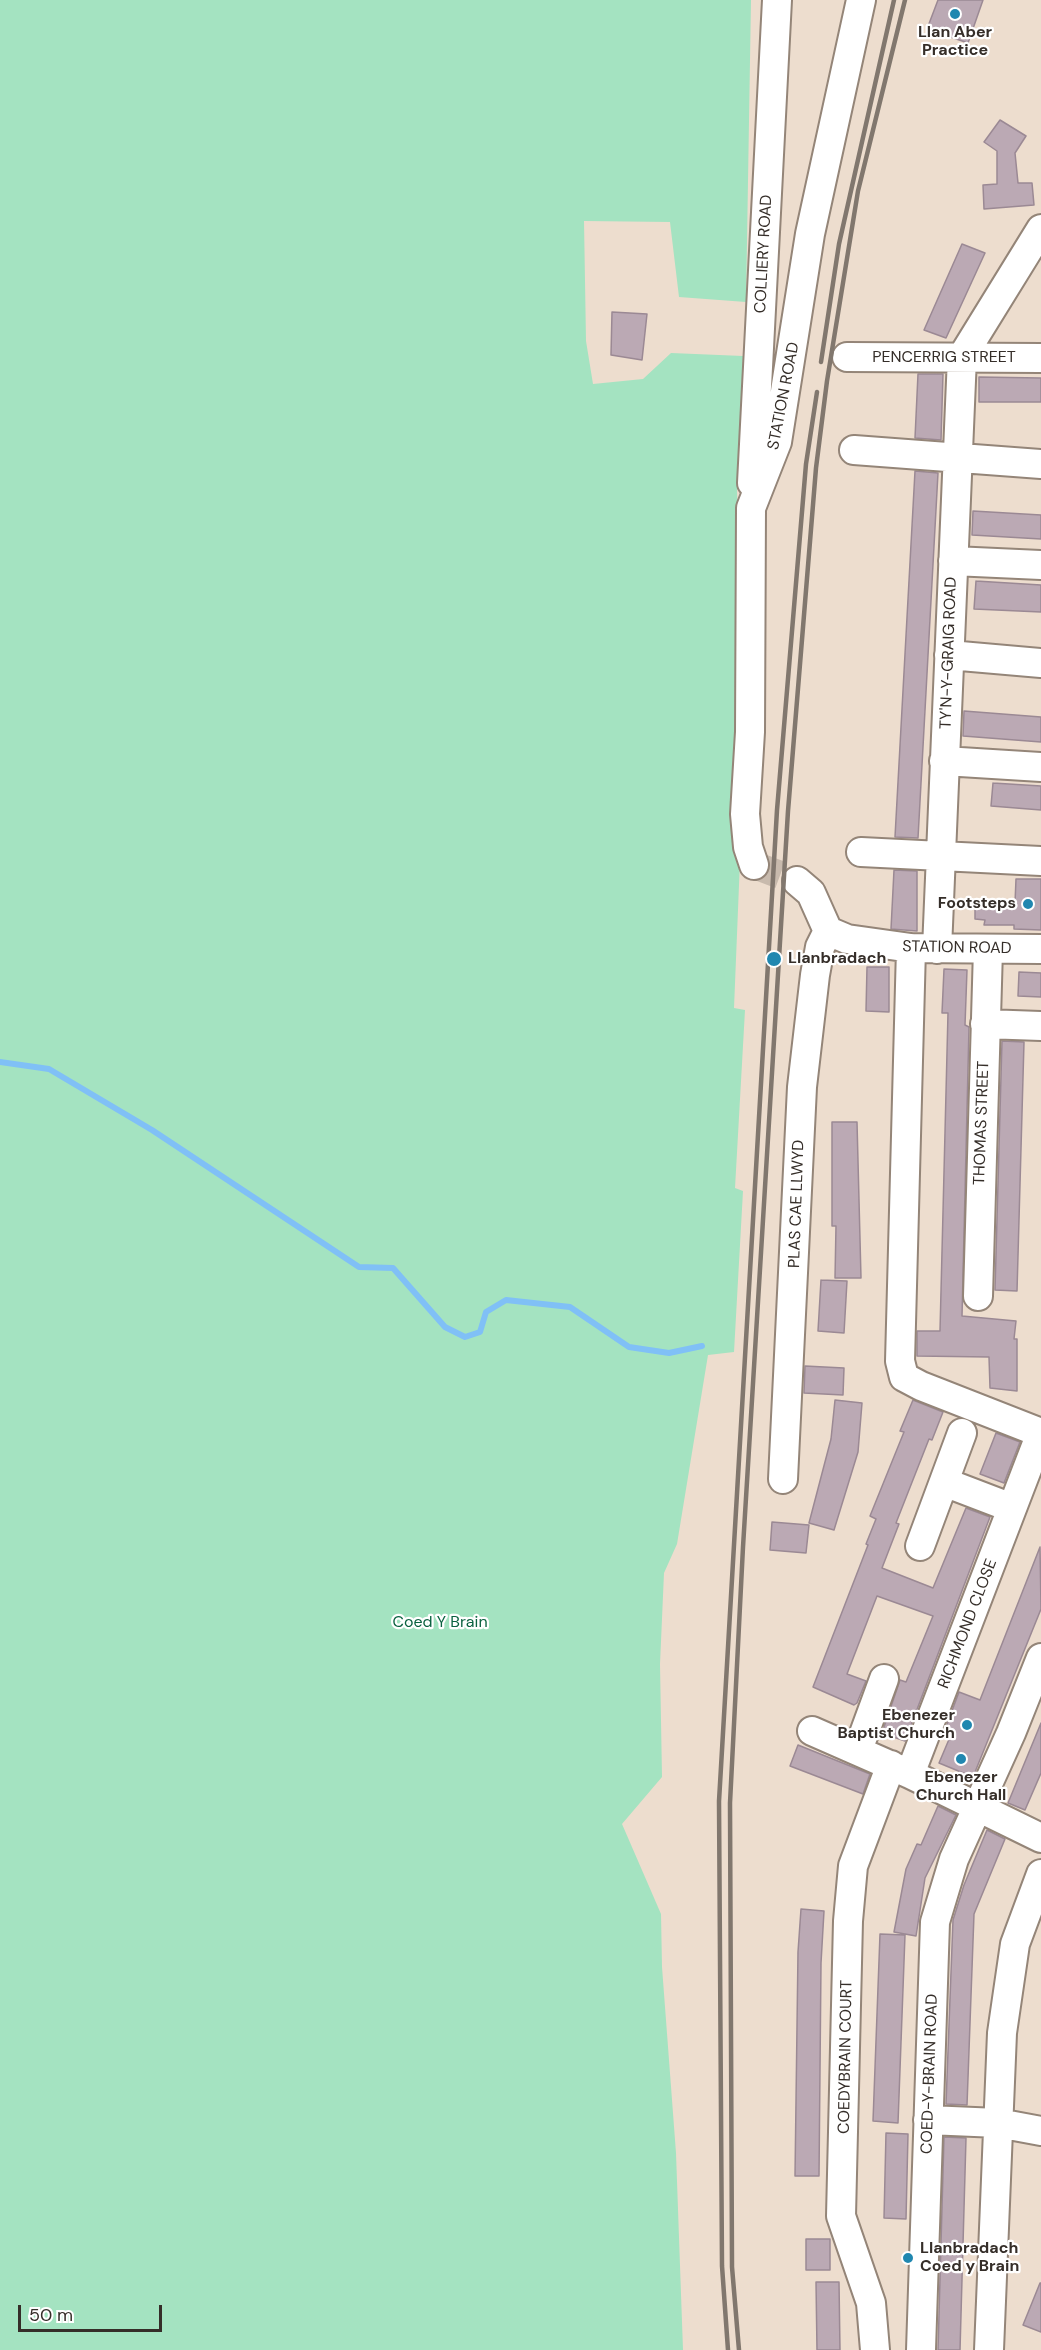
<!DOCTYPE html>
<style>
body{margin:0}
#map{position:relative;width:1041px;height:2350px;overflow:hidden;background:#edddce;font-family:"DM Sans",sans-serif}
canvas{display:block}
.scale{position:absolute;left:18px;top:2305px;width:144px;height:27px;box-sizing:border-box;border:3px solid #352e29;border-top:0;padding-left:8px;font-size:18px;line-height:21px;white-space:nowrap;color:#352e29;-webkit-text-stroke:4px #fff;paint-order:stroke}
</style>
<div id="map">
<canvas width="1041" height="2350"></canvas>
<div class="scale">50 m</div>
</div>
<script>
const c = document.querySelector('canvas').getContext('2d');
c.lineJoin = 'round';
function fillPath(path, color) {
  c.fillStyle = color;
  c.fill(path, 'evenodd');
}
function shape(rows) {
  const path = new Path2D();
  for (const r of rows) {
    path.moveTo(r[0], r[1]);
    for (let i = 2; i < r.length; i += 2) path.lineTo(r[i], r[i + 1]);
  }
  return path;
}
function strokePath(path, color, width, dash) {
  c.strokeStyle = color;
  c.lineWidth = width;
  c.lineCap = dash ? 'butt' : 'round';
  c.setLineDash(dash || []);
  c.stroke(path);
}
function label(font, color, halo, rows, align = 'center') {
  c.font = font + ' "DM Sans",sans-serif';
  c.lineWidth = 4.5;
  c.setLineDash([]);
  c.textBaseline = 'middle';
  c.strokeStyle = halo;
  c.fillStyle = color;
  for (const [text, x, y, turn = 0] of rows) {
    c.save();
    c.translate(x, y);
    c.rotate((+turn || 0) * Math.PI / 180);
    c.textAlign = isNaN(turn) ? turn : align;
    if (halo) c.strokeText(text, 0, 0);
    c.fillText(text, 0, 0);
    c.restore();
  }
}
fillPath(shape([
 [0,0,751,0,746,302,679,297,670,222,584,221,586,341,593,384,643,379,671,353,743,356,737,490,742,669,741,836,734,1008,745,1010,735,1188,743,1191,734,1352,708,1355,677,1544,664,1573,660,1664,662,1777,622,1824,661,1914,662,1967,676,2153,683,2350,0,2350]
]), '#a4e3c1');
strokePath(shape([
 [0,1062,49,1069,152,1130,359,1267,393,1268,445,1327,465,1337,480,1332,486,1312,506,1300,570,1307,629,1347,669,1353,702,1346]
]), '#80c0f6', 6);
const building = shape([
 [938,0,983,0,968,43,927,29,938,0],
 [1000,120,1026,136,1015,153,1018,183,1032,183,1034,205,984,209,983,185,997,184,997,151,984,142,1000,120],
 [962,244,985,253,946,338,924,330,962,244],
 [612,312,647,314,642,360,611,355,612,312],
 [918,374,943,374,941,440,915,438,918,374],
 [979,377,1041,378,1041,402,979,402,979,377],
 [915,471,938,473,918,838,895,837,915,471],
 [973,511,1041,515,1041,539,972,535,973,511],
 [976,581,1041,585,1041,612,974,609,976,581],
 [964,711,1041,717,1041,742,963,736,964,711],
 [993,783,1041,786,1041,810,991,806,993,783],
 [894,870,917,871,917,931,891,929,894,870],
 [1016,879,1041,879,1041,930,1014,929,1014,925,984,925,985,920,975,919,975,901,1015,903,1016,879],
 [867,967,889,967,889,1012,866,1011,867,967],
 [944,969,967,970,965,1025,969,1027,962,1316,1016,1321,1014,1339,1017,1339,1017,1391,990,1388,989,1357,917,1356,917,1331,940,1331,948,1013,942,1013,944,969],
 [1019,972,1041,973,1041,997,1018,996,1019,972],
 [1002,1041,1024,1042,1017,1291,995,1290,1002,1041],
 [832,1122,857,1122,861,1278,835,1278,836,1226,832,1226,832,1122],
 [821,1280,847,1281,844,1333,818,1331,821,1280],
 [805,1366,844,1368,843,1395,804,1393,805,1366],
 [835,1400,862,1403,858,1452,834,1530,809,1523,831,1439,835,1400],
 [913,1400,943,1412,932,1440,929,1439,896,1523,899,1524,882,1568,933,1588,966,1508,990,1517,905,1741,882,1733,900,1680,906,1682,933,1616,877,1596,847,1674,866,1681,857,1703,854,1705,813,1687,868,1545,866,1544,876,1519,870,1516,904,1432,900,1431,913,1400],
 [996,1433,1020,1442,1004,1483,980,1474,996,1433],
 [772,1522,809,1525,806,1553,770,1550,772,1522],
 [1040,1547,1041,1609,973,1777,939,1763,950,1737,943,1735,959,1692,980,1700,1040,1547],
 [1041,1723,1041,1773,1025,1810,1008,1803,1041,1723],
 [798,1745,870,1774,863,1794,790,1766,798,1745],
 [938,1806,956,1815,925,1878,916,1936,894,1932,906,1869,917,1844,921,1845,938,1806],
 [987,1830,1005,1839,974,1914,967,2105,946,2104,953,1920,964,1885,987,1830],
 [801,1909,824,1911,821,1963,819,2176,795,2176,798,1952,801,1909],
 [880,1934,905,1935,898,2123,873,2121,880,1934],
 [886,2133,908,2134,906,2219,884,2218,886,2133],
 [944,2137,966,2138,960,2350,938,2350,944,2137],
 [806,2239,830,2239,830,2270,806,2270,806,2239],
 [816,2282,839,2282,840,2350,817,2350,816,2282],
 [1040,2283,1041,2283,1041,2332,1023,2325,1040,2283]
]);
fillPath(building, '#bba9b4');
strokePath(building, '#9b8994', 1.5);
strokePath(shape([
 [754,865,797,881]
]), '#c8baad', 28, [28, 14]);
const minor = shape([
 [847,357,1041,358],
 [854,450,1041,464],
 [752,483,777,0],
 [953,561,1041,565],
 [949,655,1041,663],
 [944,761,1041,767],
 [861,852,1041,861],
 [754,865,748,847,745,814,750,732,751,508,777,442,810,234,861,0],
 [797,881,811,893,828,931,847,939,911,948,1041,949],
 [911,948,900,1361,904,1377,921,1386,1041,1433],
 [937,949,962,357,1041,229],
 [985,1024,1041,1026],
 [978,1296,988,949],
 [783,1479,802,1087,815,975,820,947,828,931],
 [944,1482,1012,1508],
 [920,1546,962,1433],
 [812,1731,910,1774,1041,1838],
 [858,1750,884,1679],
 [910,1774,1041,1433],
 [928,2120,998,2123,1041,2131],
 [875,2350,871,2303,841,2216,848,1921,853,1866,891,1765],
 [921,2350,935,1922,954,1859,1011,1733,1041,1658],
 [989,2350,1002,2033,1015,1944,1041,1874]
]);
strokePath(minor, '#948578', 32);
strokePath(minor, '#fff', 28);
strokePath(shape([
 [821,362,839,244,894,0],
 [728,2350,722,2266,719,1801,777,810,806,464,817,392],
 [739,2350,732,2267,730,1803,743,1547,788,811,816,468,827,381,858,191,905,0]
]), '#81776e', 4.5);
for (const [x, y, r, color] of [
 [955,14,6,"#2087b0"],
 [1028,904,6,"#2087b0"],
 [774,959,8,"#2087b0"],
 [967,1725,6,"#2087b0"],
 [961,1759,6,"#2087b0"],
 [908,2258,6,"#2087b0"]
]) {
  const dot = new Path2D();
  dot.arc(x, y, r, 0, 2 * Math.PI);
  c.fillStyle = color;
  c.fill(dot);
  strokePath(dot, '#fff', 2);
}
label('bold 16px', '#352e29', '#fff', [
 ["Llan Aber",955,33],
 ["Practice",955,51],
 ["Footsteps",1016,904,"right"],
 ["Llanbradach",788,959,"left"],
 ["Ebenezer",955,1716,"right"],
 ["Baptist Church",955,1734,"right"],
 ["Ebenezer",961,1778],
 ["Church Hall",961,1796],
 ["Llanbradach",920,2249,"left"],
 ["Coed y Brain",920,2267,"left"]
]);
label('16px', '#352e29', '#fff', [
 ["COLLIERY ROAD",764,254,-87],
 ["PENCERRIG STREET",944,358],
 ["STATION ROAD",784,396,-79],
 ["TY'N-Y-GRAIG ROAD",949,653,-88],
 ["STATION ROAD",957,948,1],
 ["THOMAS STREET",982,1123,-88],
 ["PLAS CAE LLWYD",797,1204,-88],
 ["RICHMOND CLOSE",968,1624,-69],
 ["COEDYBRAIN COURT",846,2057,-89],
 ["COED-Y-BRAIN ROAD",930,2074,-88]
]);
label('16px', '#0b6240', '#fff', [
 ["Coed Y Brain",440,1623]
]);
</script>
